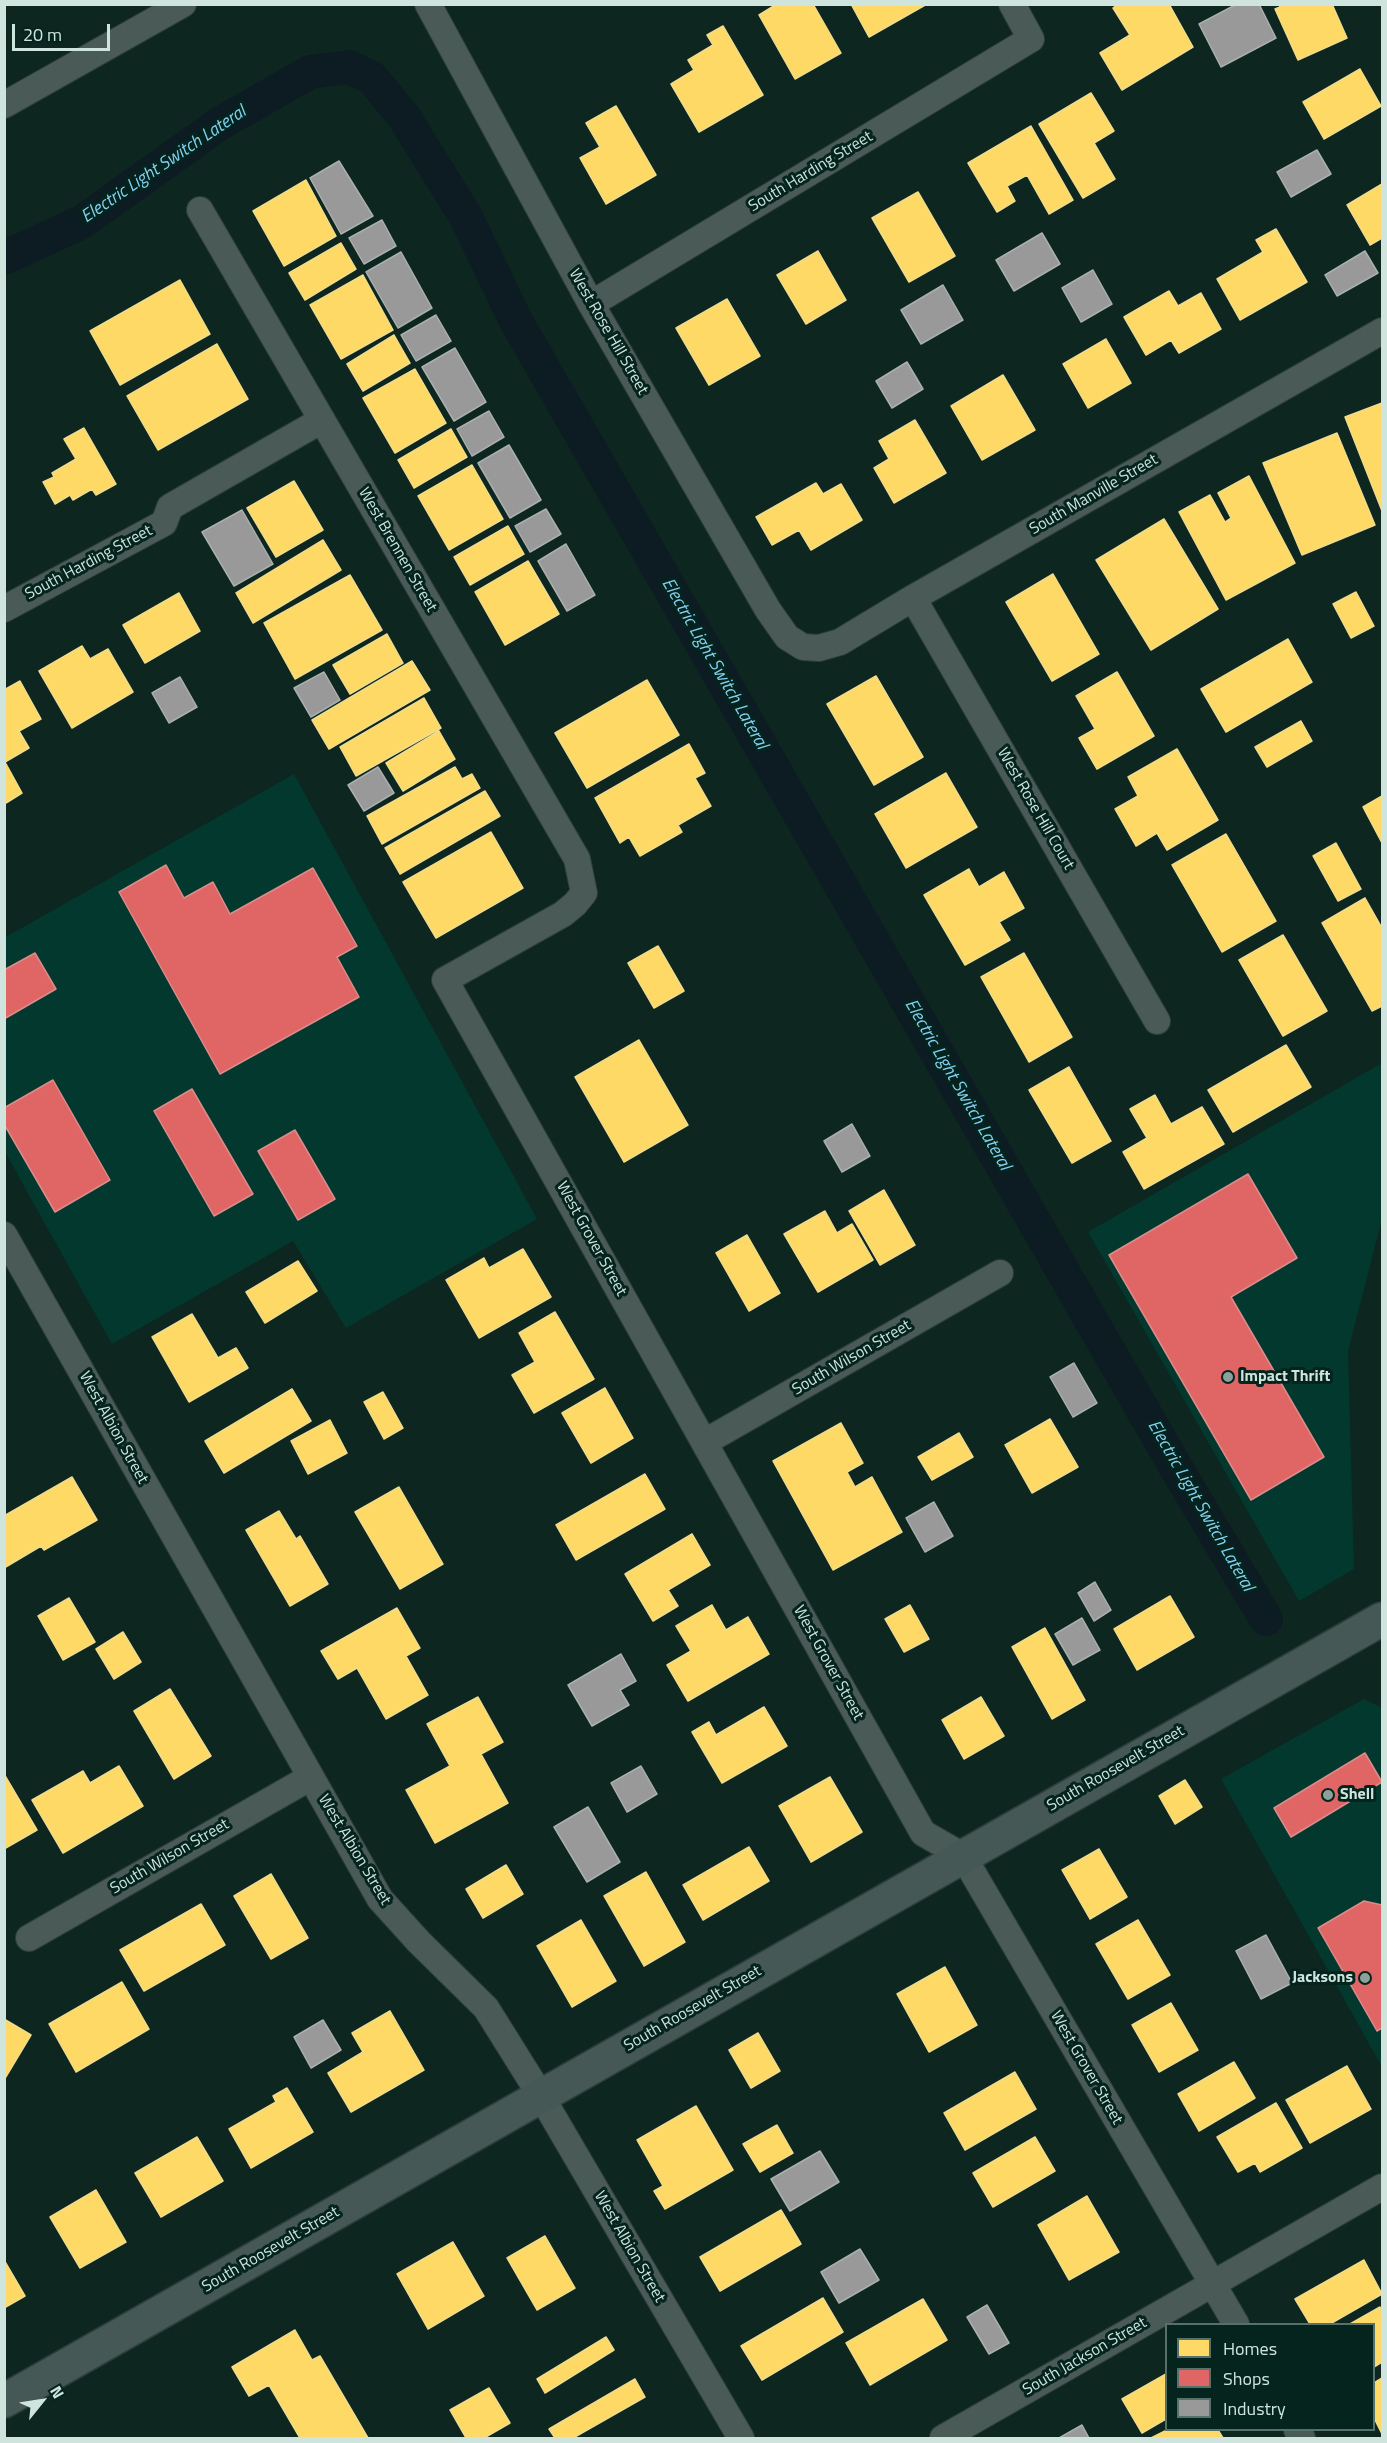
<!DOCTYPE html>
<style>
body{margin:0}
#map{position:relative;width:1387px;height:2443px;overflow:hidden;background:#0e2620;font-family:"Titillium Web",sans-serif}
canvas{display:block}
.frame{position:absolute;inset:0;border:6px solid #cee4dd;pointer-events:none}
.legend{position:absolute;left:1165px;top:2323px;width:210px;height:108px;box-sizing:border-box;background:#04241d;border:2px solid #55716a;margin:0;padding:8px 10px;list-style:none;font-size:18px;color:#cee4dd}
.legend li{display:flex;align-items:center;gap:12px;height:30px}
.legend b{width:30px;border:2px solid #55716a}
.north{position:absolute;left:12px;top:2371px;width:60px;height:60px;-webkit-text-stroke:4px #04241d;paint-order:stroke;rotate:60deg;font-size:16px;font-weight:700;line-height:24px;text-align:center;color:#cee4dd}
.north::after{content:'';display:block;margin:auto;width:21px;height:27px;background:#cee4dd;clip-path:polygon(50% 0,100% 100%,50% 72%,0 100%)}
.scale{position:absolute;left:12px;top:24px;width:98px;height:27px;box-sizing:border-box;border:3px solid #cee4dd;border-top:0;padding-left:8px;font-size:18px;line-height:21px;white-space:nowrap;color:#cee4dd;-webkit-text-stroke:4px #04241d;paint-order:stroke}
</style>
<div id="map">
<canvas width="1387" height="2443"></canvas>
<div class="frame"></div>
<ul class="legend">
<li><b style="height:16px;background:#ffd966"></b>Homes</li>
<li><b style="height:16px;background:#e06666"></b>Shops</li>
<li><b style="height:16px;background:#999"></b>Industry</li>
</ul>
<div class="north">N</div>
<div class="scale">20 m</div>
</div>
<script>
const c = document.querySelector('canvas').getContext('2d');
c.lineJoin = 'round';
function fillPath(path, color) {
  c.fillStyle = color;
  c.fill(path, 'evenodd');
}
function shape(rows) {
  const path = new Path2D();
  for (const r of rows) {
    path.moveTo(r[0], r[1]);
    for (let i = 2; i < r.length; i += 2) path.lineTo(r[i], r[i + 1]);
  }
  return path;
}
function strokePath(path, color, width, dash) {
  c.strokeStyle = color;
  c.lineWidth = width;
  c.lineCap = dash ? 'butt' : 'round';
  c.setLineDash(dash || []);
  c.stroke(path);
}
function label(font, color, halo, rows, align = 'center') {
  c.font = font + ' "Titillium Web",sans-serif';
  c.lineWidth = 6;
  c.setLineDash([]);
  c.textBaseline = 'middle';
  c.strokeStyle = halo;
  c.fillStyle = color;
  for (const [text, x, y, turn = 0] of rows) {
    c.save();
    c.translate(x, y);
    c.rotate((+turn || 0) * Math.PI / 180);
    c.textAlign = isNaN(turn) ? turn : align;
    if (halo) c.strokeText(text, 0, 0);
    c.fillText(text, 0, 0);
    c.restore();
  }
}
fillPath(shape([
 [294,774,537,1219,346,1328,293,1241,112,1344,5,1152,4,938],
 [1382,1063,1382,1219,1348,1351,1354,1569,1299,1601,1088,1232],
 [1364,1699,1382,1708,1382,2067,1221,1779]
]), '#02382e');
const homes = shape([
 [777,4,813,4,841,53,795,79,759,15,777,4],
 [851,4,927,4,869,37,851,4],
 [1118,4,1169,4,1193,47,1122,90,1100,53,1130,35,1113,8,1118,4],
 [1279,4,1332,4,1347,38,1298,60,1275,9,1280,7,1279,4],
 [723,26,763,95,699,132,671,84,694,70,688,60,713,45,707,35,723,26],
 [1360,69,1381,106,1324,139,1303,102,1360,69],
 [1091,93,1114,131,1094,143,1115,179,1083,198,1039,124,1091,93],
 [616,106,656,175,606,204,580,158,600,147,586,123,616,106],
 [1031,126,1073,200,1049,214,1027,175,1007,186,1015,201,997,212,968,163,1031,126],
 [306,180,336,236,284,266,253,211,306,180],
 [1382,184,1382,238,1370,245,1347,205,1382,184],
 [918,192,955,256,909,282,872,218,918,192],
 [1276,229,1307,282,1240,320,1217,279,1263,252,1256,240,1276,229],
 [341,243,356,269,305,300,289,273,341,243],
 [818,251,846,300,806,324,777,275,818,251],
 [363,275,393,330,341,359,310,305,363,275],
 [180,280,210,334,120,385,90,331,180,280],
 [1169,291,1178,306,1201,293,1221,329,1179,353,1171,340,1146,355,1124,317,1169,291],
 [727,299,760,356,709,385,676,328,727,299],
 [394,335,410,363,363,391,347,364,394,335],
 [1106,339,1131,383,1088,408,1063,364,1106,339],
 [217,344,248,399,158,450,127,396,217,344],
 [415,369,446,423,395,453,363,398,415,369],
 [1003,375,1035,430,982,460,951,406,1003,375],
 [1382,403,1382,511,1345,417,1382,403],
 [915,420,946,473,894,503,874,468,889,459,879,441,915,420],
 [84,428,116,484,96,495,92,489,73,500,70,495,55,504,43,482,54,477,52,473,76,459,64,439,84,428],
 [451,429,467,457,414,488,398,460,451,429],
 [1337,433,1375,525,1302,555,1263,463,1337,433],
 [472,465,503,519,449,550,418,496,472,465],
 [1249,476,1295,563,1226,600,1179,512,1210,495,1225,522,1231,518,1218,493,1249,476],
 [294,481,323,530,276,557,247,508,294,481],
 [816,483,823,494,841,484,862,520,811,550,799,530,772,545,756,517,816,483],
 [1164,519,1218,609,1151,650,1096,560,1164,519],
 [508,526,524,554,470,585,454,557,508,526],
 [323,540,341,570,253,623,236,593,323,540],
 [528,561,559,614,505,645,475,592,528,561],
 [1053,574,1099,654,1052,681,1006,602,1053,574],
 [350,575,382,630,295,679,264,623,350,575],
 [1356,592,1374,626,1351,638,1333,604,1356,592],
 [179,593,200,631,145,663,123,625,179,593],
 [387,634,403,663,350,694,333,665,387,634],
 [1288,639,1312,682,1226,732,1201,689,1288,639],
 [82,646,90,659,108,649,133,692,72,728,39,671,82,646],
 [412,661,430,690,329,749,312,720,412,661],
 [1117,672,1154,736,1097,769,1079,738,1095,729,1076,696,1117,672],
 [876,676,923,757,874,785,827,704,876,676],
 [647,680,679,735,587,788,555,733,647,680],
 [20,681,41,719,19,731,29,748,5,762,22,793,6,803,4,801,4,690,20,681],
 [424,698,441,728,356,776,340,747,424,698],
 [1301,721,1312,741,1267,767,1255,747,1301,721],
 [439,731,455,759,403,791,386,763,439,731],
 [689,744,705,773,695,778,711,806,678,825,682,832,640,856,629,837,620,843,595,798,689,744],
 [1177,749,1218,820,1167,850,1157,833,1136,846,1115,809,1138,796,1128,777,1177,749],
 [455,767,462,779,472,774,480,788,382,844,367,816,455,767],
 [946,773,977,827,906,868,875,814,946,773],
 [485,791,500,816,400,874,385,848,485,791],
 [1382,796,1382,843,1363,807,1382,796],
 [491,832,523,888,436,938,403,882,491,832],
 [1226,834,1276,921,1222,952,1172,865,1226,834],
 [1336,843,1361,889,1338,901,1313,856,1336,843],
 [969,869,979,887,1004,872,1024,908,999,922,1010,940,965,965,924,895,969,869],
 [1365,898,1382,928,1382,1006,1372,1011,1322,923,1365,898],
 [1283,935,1327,1011,1283,1036,1239,960,1283,935],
 [658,946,684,991,654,1008,628,963,658,946],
 [1024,953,1072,1037,1029,1062,981,977,1024,953],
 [639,1040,688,1125,624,1162,575,1077,639,1040],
 [1286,1045,1311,1087,1233,1132,1208,1090,1286,1045],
 [1069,1067,1111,1141,1072,1163,1029,1090,1069,1067],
 [1155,1095,1171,1124,1202,1107,1224,1144,1144,1189,1123,1152,1147,1138,1130,1109,1155,1095],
 [884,1190,915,1245,880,1265,849,1211,884,1190],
 [825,1211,837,1233,852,1224,873,1260,818,1292,784,1234,825,1211],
 [747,1235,780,1293,749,1311,716,1253,747,1235],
 [523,1249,551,1297,479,1338,446,1280,484,1258,489,1268,523,1249],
 [298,1261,317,1291,265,1323,246,1292,298,1261],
 [555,1312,594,1379,534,1413,512,1375,535,1362,519,1333,555,1312],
 [192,1314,218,1358,236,1348,248,1368,189,1402,152,1337,192,1314],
 [605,1388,633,1438,591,1463,562,1413,605,1388],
 [292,1389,311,1421,224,1473,205,1441,292,1389],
 [383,1392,403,1428,384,1439,364,1402,383,1392],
 [1050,1419,1078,1467,1032,1493,1005,1445,1050,1419],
 [330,1420,347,1453,308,1474,291,1441,330,1420],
 [841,1423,863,1463,847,1472,855,1487,872,1477,902,1532,833,1570,773,1461,841,1423],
 [959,1433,973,1457,932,1480,918,1457,959,1433],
 [645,1474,665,1509,576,1560,556,1525,645,1474],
 [72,1477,97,1520,44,1550,41,1546,4,1568,4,1516,72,1477],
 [399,1487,443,1564,400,1589,355,1512,399,1487],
 [279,1511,296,1539,300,1536,328,1584,290,1606,246,1530,279,1511],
 [692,1534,710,1565,668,1590,678,1606,653,1621,625,1574,692,1534],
 [1170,1596,1194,1637,1137,1670,1114,1629,1170,1596],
 [69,1598,95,1642,63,1660,38,1616,69,1598],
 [712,1605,726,1630,748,1617,769,1654,688,1701,667,1665,691,1651,676,1626,712,1605],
 [910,1605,929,1639,904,1652,885,1619,910,1605],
 [397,1608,420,1648,406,1656,428,1695,386,1719,357,1668,338,1679,321,1651,397,1608],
 [1045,1628,1085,1700,1052,1719,1012,1647,1045,1628],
 [123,1632,141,1662,114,1679,96,1649,123,1632],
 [170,1689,211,1756,174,1779,134,1711,170,1689],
 [478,1697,503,1742,481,1754,508,1803,435,1843,406,1790,450,1766,427,1724,478,1697],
 [981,1697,1004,1736,964,1759,942,1720,981,1697],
 [764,1707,787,1746,722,1783,692,1732,709,1722,716,1735,764,1707],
 [119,1766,143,1806,63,1853,32,1800,83,1771,90,1783,119,1766],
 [4,1774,37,1830,4,1849,4,1774],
 [830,1777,862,1832,811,1862,779,1806,830,1777],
 [1185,1780,1202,1807,1175,1824,1159,1796,1185,1780],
 [749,1847,769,1881,703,1920,683,1885,749,1847],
 [1099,1849,1127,1897,1090,1919,1062,1870,1099,1849],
 [506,1865,523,1894,483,1918,466,1889,506,1865],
 [646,1872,685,1942,644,1966,604,1896,646,1872],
 [271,1874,308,1938,271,1959,234,1896,271,1874],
 [201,1904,225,1945,144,1991,120,1950,201,1904],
 [581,1920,616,1981,572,2007,537,1946,581,1920],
 [1138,1920,1170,1975,1128,1999,1096,1944,1138,1920],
 [945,1967,977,2025,929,2052,897,1994,945,1967],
 [122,1982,149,2029,76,2072,49,2024,122,1982],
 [1171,2003,1198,2050,1159,2072,1132,2025,1171,2003],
 [390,2011,424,2070,351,2112,328,2073,363,2052,352,2033,390,2011],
 [4,2019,31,2035,4,2080,4,2019],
 [758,2033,780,2071,751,2088,729,2050,758,2033],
 [1234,2062,1255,2098,1199,2131,1178,2094,1234,2062],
 [1347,2066,1371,2109,1310,2143,1286,2100,1347,2066],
 [1015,2072,1036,2109,965,2150,944,2113,1015,2072],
 [287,2088,313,2132,251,2168,229,2129,276,2102,273,2096,287,2088],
 [1276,2103,1302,2148,1260,2172,1255,2163,1238,2172,1217,2137,1276,2103],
 [696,2106,733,2170,665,2209,654,2191,663,2186,637,2140,696,2106],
 [777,2125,793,2153,760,2172,743,2144,777,2125],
 [197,2137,223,2181,161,2217,135,2173,197,2137],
 [1035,2137,1055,2171,993,2207,973,2173,1035,2137],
 [96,2190,126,2242,80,2268,50,2217,96,2190],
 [1087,2196,1119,2252,1069,2280,1038,2225,1087,2196],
 [781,2210,801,2244,720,2291,700,2257,781,2210],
 [545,2236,575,2288,537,2310,507,2258,545,2236],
 [453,2242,484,2296,428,2329,397,2274,453,2242],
 [4,2260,25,2296,4,2308,4,2260],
 [1364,2260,1382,2294,1330,2324,1310,2324,1295,2299,1364,2260],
 [823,2298,843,2332,762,2380,741,2346,823,2298],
 [923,2299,947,2340,870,2385,846,2343,923,2299],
 [1380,2307,1382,2312,1382,2362,1374,2367,1374,2324,1350,2324,1380,2307],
 [295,2330,312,2360,320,2356,368,2438,300,2438,269,2385,249,2396,232,2367,295,2330],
 [606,2337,614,2350,545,2393,537,2379,606,2337],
 [1166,2374,1166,2419,1142,2433,1122,2399,1166,2374],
 [1382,2378,1382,2434,1374,2418,1374,2383,1382,2378],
 [635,2379,645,2397,573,2438,555,2438,549,2429,635,2379],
 [489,2388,510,2423,484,2438,466,2438,450,2410,489,2388],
 [1167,2430,1218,2430,1223,2438,1151,2438,1167,2430]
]);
fillPath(homes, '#ffd966');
strokePath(homes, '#f0dc8a', 1.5);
const shops = shape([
 [166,865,184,898,213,882,230,914,313,868,357,946,337,957,359,997,220,1074,119,892,166,865],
 [35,953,56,989,4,1019,4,970,35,953],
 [53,1080,110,1180,55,1212,4,1124,4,1108,53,1080],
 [192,1089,253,1194,214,1216,154,1111,192,1089],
 [295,1130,335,1199,298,1220,258,1151,295,1130],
 [1248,1174,1297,1258,1231,1297,1324,1457,1251,1500,1109,1255,1248,1174],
 [1365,1753,1382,1782,1291,1837,1274,1808,1365,1753],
 [1364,1901,1382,1905,1382,2028,1377,2031,1318,1928,1364,1901]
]);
fillPath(shops, '#e06666');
strokePath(shops, '#db8c8a', 1.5);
const industry = shape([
 [1237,4,1259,4,1276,38,1221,67,1199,24,1237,4],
 [1317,150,1331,174,1291,197,1277,172,1317,150],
 [339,161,373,216,341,234,310,178,339,161],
 [382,220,396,246,364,264,349,238,382,220],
 [1042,233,1060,264,1014,291,996,260,1042,233],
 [1365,251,1378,273,1337,296,1325,275,1365,251],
 [401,252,432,308,398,328,366,272,401,252],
 [1093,270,1112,304,1081,322,1062,288,1093,270],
 [943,285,963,320,921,344,901,310,943,285],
 [436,315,451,341,416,361,401,335,436,315],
 [455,348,486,402,454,421,422,367,455,348],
 [907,362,923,389,892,408,876,381,907,362],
 [489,411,504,437,472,456,457,429,489,411],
 [509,445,541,500,510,518,478,463,509,445],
 [546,509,561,534,530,552,515,526,546,509],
 [242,510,273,564,234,586,202,532,242,510],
 [566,544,595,595,567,611,538,561,566,544],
 [324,672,340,700,311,717,294,688,324,672],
 [180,677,197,707,169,723,152,693,180,677],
 [378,767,394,793,364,811,348,785,378,767],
 [852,1124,870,1156,842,1172,824,1141,852,1124],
 [1074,1363,1097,1403,1073,1417,1050,1377,1074,1363],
 [934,1502,953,1536,925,1552,906,1518,934,1502],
 [1095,1582,1111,1610,1094,1621,1078,1593,1095,1582],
 [1082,1618,1100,1650,1073,1665,1055,1634,1082,1618],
 [621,1654,636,1681,620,1690,629,1705,592,1726,568,1685,621,1654],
 [641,1766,657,1794,627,1812,611,1783,641,1766],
 [588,1807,620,1862,587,1882,554,1827,588,1807],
 [1266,1935,1292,1983,1261,1999,1236,1951,1266,1935],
 [323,2020,341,2050,311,2068,294,2037,323,2020],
 [820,2151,839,2182,790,2211,771,2179,820,2151],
 [860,2249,879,2280,839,2303,821,2272,860,2249],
 [987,2305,1009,2343,989,2354,967,2317,987,2305],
 [1082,2425,1089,2438,1059,2438,1082,2425]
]);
fillPath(industry, '#999');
strokePath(industry, '#a9b0ad', 1.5);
strokePath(shape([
 [4,258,82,222,219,124,310,72,349,67,372,78,404,117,466,217,516,321,1175,1466,1266,1619]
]), '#0d1c22', 34);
const street = shape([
 [428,4,591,304,768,610,787,637,803,647,819,648,840,642,913,598,1382,331],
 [4,105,183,4],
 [200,210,577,859,584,893,575,904,563,914,445,980,923,1833,963,1856,1236,2324],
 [591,304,1031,39,1012,4],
 [913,598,1157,1021],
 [4,609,164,523,170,507,322,420],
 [4,1235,380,1899,419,1942,486,2008,541,2096,741,2438],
 [705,1442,1000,1273],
 [29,1938,311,1777],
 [1297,2430,1302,2438],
 [943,2438,1382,2187]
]);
const secondary = shape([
 [4,2401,1382,1619]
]);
strokePath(street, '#2d3e3a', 28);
strokePath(secondary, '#2d3e3a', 36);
strokePath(street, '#4a5a56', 26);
strokePath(secondary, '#465855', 33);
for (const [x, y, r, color] of [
 [1228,1377,6,"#8ba29b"],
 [1328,1795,6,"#8ba29b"],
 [1365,1978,6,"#8ba29b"]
]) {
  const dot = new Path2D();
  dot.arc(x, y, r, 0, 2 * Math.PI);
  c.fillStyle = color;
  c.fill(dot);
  strokePath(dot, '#04241d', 2);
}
label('16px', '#cee4dd', '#04241d', [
 ["South Harding Street",811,172,-31],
 ["West Rose Hill Street",608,332,60],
 ["South Manville Street",1094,495,-30],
 ["West Brennen Street",397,550,60],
 ["South Harding Street",89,563,-28],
 ["West Rose Hill Court",1035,809,60],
 ["West Grover Street",591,1239,61],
 ["South Wilson Street",852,1358,-30],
 ["West Albion Street",113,1428,61],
 ["West Grover Street",828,1663,61],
 ["South Roosevelt Street",1116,1769,-30],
 ["West Albion Street",354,1850,59],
 ["South Wilson Street",170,1857,-30],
 ["South Roosevelt Street",693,2009,-30],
 ["West Grover Street",1086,2068,60],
 ["West Albion Street",629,2247,60],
 ["South Roosevelt Street",271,2250,-30],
 ["South Jackson Street",1085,2357,-30]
]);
label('bold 16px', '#cee4dd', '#04241d', [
 ["Impact Thrift",1240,1377],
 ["Shell",1340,1795],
 ["Jacksons",1353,1978,"right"]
], 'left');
label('italic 18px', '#84d0f1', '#04241d', [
 ["Electric Light Switch Lateral",164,165,-34],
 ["Electric Light Switch Lateral",714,664,60],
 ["Electric Light Switch Lateral",957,1085,60],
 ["Electric Light Switch Lateral",1200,1506,60]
]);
</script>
